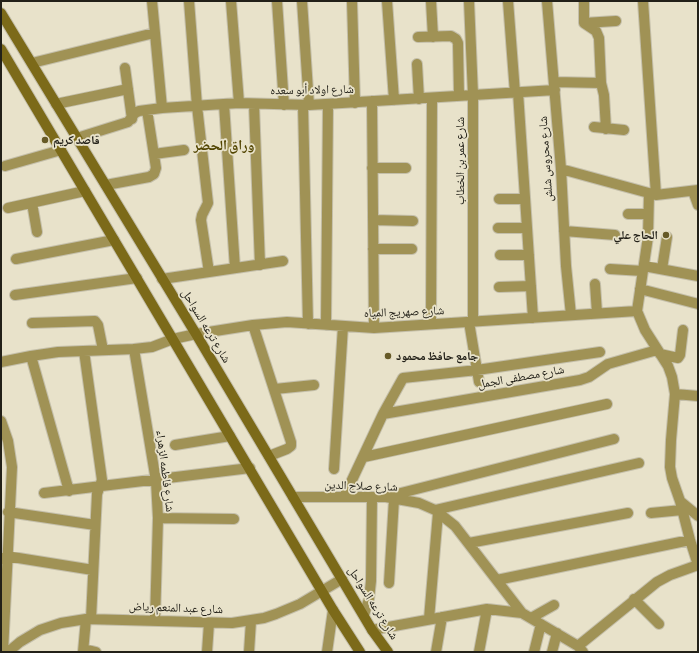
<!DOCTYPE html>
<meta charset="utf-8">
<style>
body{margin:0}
#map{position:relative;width:699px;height:653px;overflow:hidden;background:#e8e2ca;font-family:"Alegreya Sans",sans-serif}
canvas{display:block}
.frame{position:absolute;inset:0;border:2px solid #222018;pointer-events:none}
</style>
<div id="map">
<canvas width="699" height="653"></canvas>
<div class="frame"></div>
</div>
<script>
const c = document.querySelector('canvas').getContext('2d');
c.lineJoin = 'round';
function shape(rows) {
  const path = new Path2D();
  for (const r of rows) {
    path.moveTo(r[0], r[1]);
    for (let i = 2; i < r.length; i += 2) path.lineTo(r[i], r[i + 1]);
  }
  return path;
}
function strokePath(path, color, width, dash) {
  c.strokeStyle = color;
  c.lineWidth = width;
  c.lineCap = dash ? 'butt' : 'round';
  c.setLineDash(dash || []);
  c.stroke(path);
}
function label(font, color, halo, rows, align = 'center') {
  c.font = font + ' "Alegreya Sans","Noto Naskh Arabic",sans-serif';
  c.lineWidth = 3.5;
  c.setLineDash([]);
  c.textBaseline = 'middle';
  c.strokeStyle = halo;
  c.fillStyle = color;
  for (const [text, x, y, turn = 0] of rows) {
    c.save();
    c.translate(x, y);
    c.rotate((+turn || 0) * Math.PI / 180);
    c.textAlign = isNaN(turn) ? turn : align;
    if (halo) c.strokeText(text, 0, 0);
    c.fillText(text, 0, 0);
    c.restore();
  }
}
const street = shape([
 [152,1,162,108],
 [189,1,197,106,208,203,202,215,201,220,209,272],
 [231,1,239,103],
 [277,1,284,105],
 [302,1,309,105],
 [352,1,355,103],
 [387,1,394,100],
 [431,1,433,37],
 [469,1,473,95,473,322],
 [508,1,515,93],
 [547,1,561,169,566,266,571,315],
 [584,1,584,23,596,31,599,38,601,83,604,95,606,129],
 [643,1,656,195],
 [584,23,616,21],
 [418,37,451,36,456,39,458,43,459,96],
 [32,63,154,33],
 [417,64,419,99],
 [125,68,132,119],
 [554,82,601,83],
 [518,92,533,318],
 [372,101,374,328],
 [56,104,128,89],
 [224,104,235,268],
 [254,104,260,265],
 [303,105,308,324],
 [594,127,624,130],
 [77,138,128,122,135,113,139,111,162,108,239,103,309,105,555,90],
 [154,154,184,150],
 [5,166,61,150],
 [372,168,406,168],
 [561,169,656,195,698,190],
 [106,185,149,177,154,174,156,168,147,110],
 [693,191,698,205],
 [649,193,648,237,637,311,645,330,668,366,672,377,675,394,671,440,670,467,672,478,680,501,690,540,698,565],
 [499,199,525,199],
 [32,203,37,232],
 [8,208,85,191],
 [628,214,648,214],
 [373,220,413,221],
 [498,228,527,228],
 [564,231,615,235],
 [373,249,412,249],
 [500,255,529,255],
 [16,259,114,240],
 [644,266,698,276],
 [610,269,643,271],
 [662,269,667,237],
 [162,279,283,261],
 [595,284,597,313],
 [499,287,531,286],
 [640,289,698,304],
 [15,295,137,278],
 [469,322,479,382],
 [32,323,95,321,98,325,103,350],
 [431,324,432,98],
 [253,325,291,442,291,446,287,449,269,456],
 [326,325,328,104],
 [134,349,156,481,158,518,155,621],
 [84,351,102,480,97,494,91,619],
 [660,354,678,358,680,355,683,330],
 [31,356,69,491],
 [1,362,31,356,58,352,134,349,152,347,173,339,196,334,253,325,287,322,374,328,637,311],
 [275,389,314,385],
 [675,394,698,396],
 [383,414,580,380,589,377,608,364,657,350],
 [1,421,8,441,12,467,3,652],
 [175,445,230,436],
 [364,457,607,404],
 [334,469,343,326],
 [44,493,250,468],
 [389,496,614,439],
 [293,497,386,497,419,503,435,510,455,526,522,613],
 [344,497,383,414,403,378,477,370,600,352],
 [680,501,698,516],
 [435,510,639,463],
 [8,512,95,525],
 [651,513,682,510],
 [158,518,234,519],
 [469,543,628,513],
 [1,559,6,556,93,570],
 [497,580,690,540],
 [389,583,394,499],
 [634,599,659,624],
 [364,615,369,599,371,581,372,497],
 [531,618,554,605],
 [429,619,438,513],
 [372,630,487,609,522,613,578,646,583,652],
 [578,646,657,582,670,575,698,565],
 [84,649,96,652],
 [8,652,20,642,40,630,61,623,86,619,232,623,264,618,276,614,300,604,342,579],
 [83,652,86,619],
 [207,652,209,623],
 [249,652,251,621],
 [327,652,333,610],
 [436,652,442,617],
 [479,652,487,609],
 [534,652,541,624],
 [552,652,557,633]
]);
const secondary = shape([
 [1,13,196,334,372,630,388,652],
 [1,49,333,610,360,652]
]);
strokePath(street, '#c4bfaa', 12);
strokePath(secondary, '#c4bfaa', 12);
strokePath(street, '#a09255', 10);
strokePath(secondary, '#7c6a19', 10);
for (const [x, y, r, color] of [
 [45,140,4,"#665a27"],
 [666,235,4,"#665a27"],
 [388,356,4,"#665a27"]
]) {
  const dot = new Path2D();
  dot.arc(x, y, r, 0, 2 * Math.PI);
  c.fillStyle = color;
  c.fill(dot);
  strokePath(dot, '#e8e2ca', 1.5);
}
label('12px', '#222018', '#e8e2ca', [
 ["شارع اولاد أبو سعده",312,90,-1],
 ["شارع محروس شلش",546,159,-94],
 ["شارع عمر بن الخطاب",460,161,-90],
 ["شارع صهريج المياه",404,312,-2],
 ["شارع ترعه السواحل",206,326,59],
 ["شارع مصطفى الجمل",521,377,-10],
 ["شارع فاطمه الزهراء",165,471,83],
 ["شارع صلاح الدين",361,486,2],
 ["شارع ترعه السواحل",373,603,58],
 ["شارع عبد المنعم رياض",176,608,2]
]);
label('bold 12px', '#222018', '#e8e2ca', [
 ["قاصد كريم",53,140],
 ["الحاج علي",658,235,"right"],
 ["جامع حافظ محمود",396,356]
], 'left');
label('bold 14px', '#514400', '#e8e2ca', [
 ["وراق الحضر",224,146]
]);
</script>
